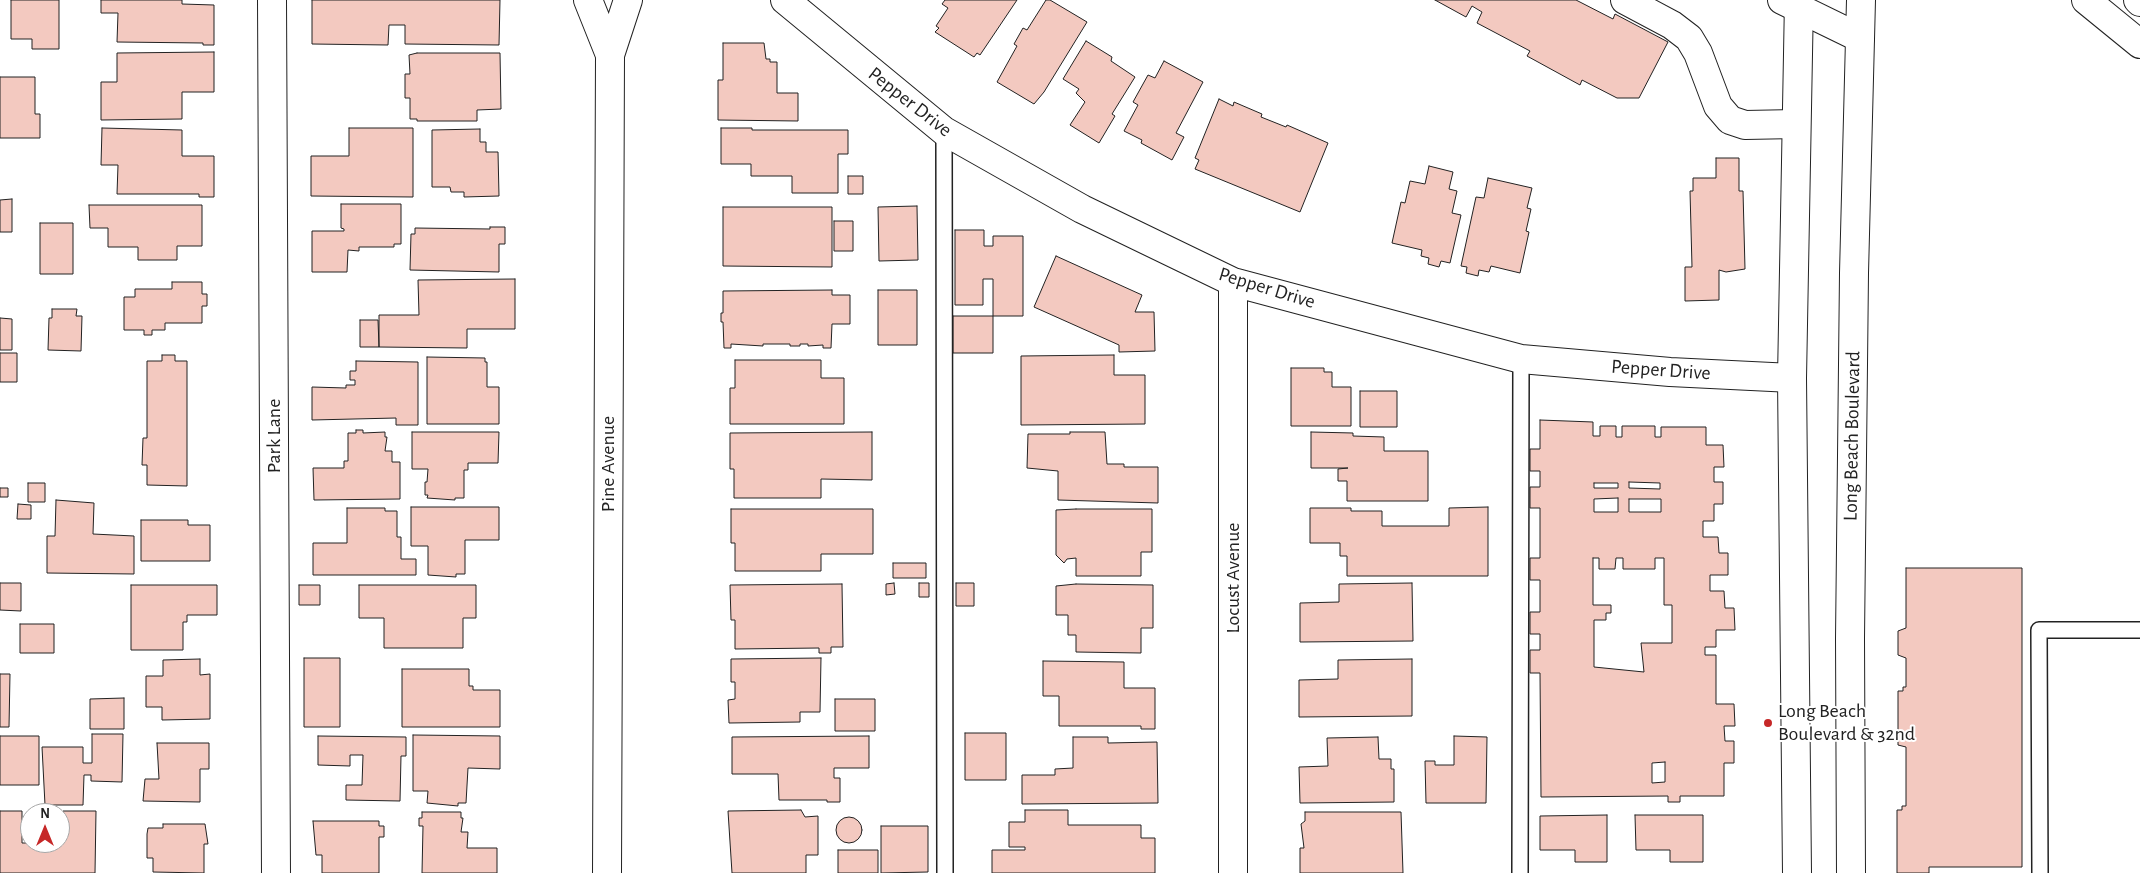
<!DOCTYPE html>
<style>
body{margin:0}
#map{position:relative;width:2140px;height:873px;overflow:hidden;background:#fff;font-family:"Alegreya Sans",sans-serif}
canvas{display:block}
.north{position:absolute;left:20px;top:803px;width:50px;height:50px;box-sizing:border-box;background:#fff;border:1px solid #a7a7a7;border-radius:50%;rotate:0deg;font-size:14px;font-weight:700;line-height:20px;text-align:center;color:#222}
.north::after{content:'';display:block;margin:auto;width:18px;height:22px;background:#c62828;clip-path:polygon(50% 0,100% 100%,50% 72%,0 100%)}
</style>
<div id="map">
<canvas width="2140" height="873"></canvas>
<div class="north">N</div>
</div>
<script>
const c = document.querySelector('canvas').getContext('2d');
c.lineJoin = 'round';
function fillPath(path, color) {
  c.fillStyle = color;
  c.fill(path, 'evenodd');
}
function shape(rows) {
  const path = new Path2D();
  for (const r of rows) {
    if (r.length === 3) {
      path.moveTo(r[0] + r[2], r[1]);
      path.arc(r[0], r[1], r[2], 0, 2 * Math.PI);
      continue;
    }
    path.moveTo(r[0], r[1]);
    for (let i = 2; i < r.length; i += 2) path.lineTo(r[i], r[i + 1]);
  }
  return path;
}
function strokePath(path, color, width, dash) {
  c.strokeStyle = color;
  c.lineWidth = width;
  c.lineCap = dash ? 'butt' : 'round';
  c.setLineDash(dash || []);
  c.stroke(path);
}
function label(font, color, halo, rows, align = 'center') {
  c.font = font + ' "Alegreya Sans",sans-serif';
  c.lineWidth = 4;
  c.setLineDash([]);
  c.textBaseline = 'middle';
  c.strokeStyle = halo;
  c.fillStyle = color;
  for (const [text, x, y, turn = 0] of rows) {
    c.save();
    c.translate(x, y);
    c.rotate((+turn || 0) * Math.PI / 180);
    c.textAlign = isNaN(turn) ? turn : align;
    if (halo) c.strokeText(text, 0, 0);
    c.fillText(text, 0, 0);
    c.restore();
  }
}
const building = shape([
 [11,0,59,0,59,49,32,49,32,39,11,39,11,0],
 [101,0,182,0,182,4,214,5,214,45,203,45,203,43,117,42,118,13,101,13,101,0],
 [312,0,500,0,499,45,405,44,405,25,389,25,388,45,312,44,312,0],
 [945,0,1017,0,980,55,977,53,974,57,935,32,939,28,936,26,948,8,942,4,945,0],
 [1046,0,1050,0,1087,22,1044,92,1034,104,997,82,1017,46,1014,44,1023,28,1027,30,1046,0],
 [1435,0,1576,0,1613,19,1615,14,1668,42,1639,98,1617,98,1582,80,1580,85,1527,56,1530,51,1477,23,1482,12,1472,6,1466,17,1435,0],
 [1086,41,1112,57,1111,61,1135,77,1112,114,1115,116,1099,143,1070,125,1085,102,1076,93,1079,89,1063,79,1086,41],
 [723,43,764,43,766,59,770,59,770,62,777,62,777,93,798,93,798,121,718,120,718,80,723,80,723,43],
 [214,52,214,92,182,92,182,119,101,120,101,82,117,82,117,53,214,52],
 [417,53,500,53,501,109,477,110,477,121,417,121,417,119,410,119,410,98,405,98,405,74,410,74,409,55,417,53],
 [1164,61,1203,82,1176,133,1184,137,1172,160,1141,143,1142,140,1124,131,1138,105,1133,102,1148,75,1155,78,1164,61],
 [0,77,35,77,35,114,40,114,40,138,0,138,0,77],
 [1219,99,1233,106,1234,102,1262,114,1261,117,1286,127,1287,125,1328,143,1300,212,1195,169,1199,160,1195,158,1219,99],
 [102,128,182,130,182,156,214,156,214,197,199,197,199,194,117,194,118,165,101,165,102,128],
 [349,128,413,128,413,197,311,196,311,156,349,156,349,128],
 [721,128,752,128,752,130,848,130,848,154,838,154,838,193,792,193,792,176,751,176,751,164,721,164,721,128],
 [480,129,480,142,486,142,486,152,498,152,499,196,464,197,464,192,451,192,450,187,432,187,432,130,480,129],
 [1716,158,1739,158,1739,191,1743,191,1745,269,1726,272,1719,270,1719,300,1685,301,1685,267,1692,267,1690,191,1693,191,1693,178,1716,178,1716,158],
 [1429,166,1453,172,1449,189,1457,191,1452,213,1461,215,1450,263,1441,261,1439,267,1428,264,1429,258,1421,256,1422,250,1392,243,1401,202,1405,203,1410,181,1425,184,1429,166],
 [848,176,863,176,863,194,848,194,848,176],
 [1488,178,1532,188,1527,208,1531,209,1526,231,1529,232,1520,273,1491,266,1489,272,1479,270,1478,276,1466,273,1467,267,1461,266,1476,197,1484,198,1488,178],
 [12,199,12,232,0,232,0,200,12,199],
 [341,204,401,204,401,244,394,244,394,247,359,247,359,251,348,250,347,272,312,272,312,231,344,231,344,229,341,228,341,204],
 [89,205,202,205,202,246,177,246,177,260,138,260,138,247,108,247,108,228,90,228,89,205],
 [917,206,918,260,879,261,878,207,917,206],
 [723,207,832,207,832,267,723,266,723,207],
 [834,221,853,221,853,251,834,251,834,221],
 [40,223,73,223,73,274,40,274,40,223],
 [490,227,505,227,505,244,499,244,499,272,410,270,411,234,415,234,415,228,490,229,490,227],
 [955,230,984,230,984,246,993,246,993,236,1023,236,1023,316,993,316,993,279,983,279,983,305,955,305,955,230],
 [1056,256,1142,295,1135,312,1154,312,1155,351,1119,352,1119,345,1034,307,1056,256],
 [515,279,515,329,467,329,467,348,379,347,379,315,419,315,418,280,515,279],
 [172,282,202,282,202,294,207,294,207,306,202,306,202,323,165,323,165,330,152,330,152,335,144,335,144,330,124,330,124,297,135,297,135,289,172,289,172,282],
 [832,290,832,295,850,295,850,324,832,324,831,348,823,348,823,345,808,346,808,344,800,344,800,346,790,346,790,344,763,344,763,346,731,344,731,348,724,348,723,322,721,322,721,313,723,313,723,291,832,290],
 [878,290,917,290,917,345,878,345,878,290],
 [52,309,77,309,76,316,82,316,81,351,48,350,49,318,52,318,52,309],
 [953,316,993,316,993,353,953,353,953,316],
 [0,318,12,319,12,350,0,350,0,318],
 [360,320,378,320,379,347,360,347,360,320],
 [0,353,17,353,17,382,0,382,0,353],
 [162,355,175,355,175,361,187,361,187,486,147,485,147,465,142,465,143,438,147,438,147,361,162,361,162,355],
 [1114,355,1114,375,1145,375,1145,424,1021,425,1021,356,1114,355],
 [427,357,485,358,485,362,487,362,487,387,499,387,499,424,427,424,427,357],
 [735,360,821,360,821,378,844,378,844,424,730,424,730,388,735,388,735,360],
 [356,361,418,362,418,425,396,425,396,418,312,420,312,387,346,388,346,385,355,385,355,380,350,380,350,371,356,371,356,361],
 [1291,368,1324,368,1324,372,1332,372,1332,387,1351,387,1351,426,1291,426,1291,368],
 [1360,391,1397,391,1397,427,1360,427,1360,391],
 [1540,420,1593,422,1593,436,1600,436,1600,426,1616,426,1616,437,1622,437,1622,426,1655,426,1655,437,1661,437,1661,427,1706,427,1706,445,1723,445,1724,467,1714,467,1714,482,1723,482,1723,504,1714,504,1714,521,1703,521,1703,537,1718,537,1719,553,1728,553,1728,575,1710,575,1710,591,1724,591,1725,608,1734,608,1735,630,1716,630,1716,647,1705,647,1705,655,1716,655,1716,704,1734,704,1735,726,1724,726,1725,741,1734,741,1734,763,1724,763,1724,796,1680,796,1680,802,1668,802,1668,796,1541,797,1540,673,1530,673,1530,650,1540,650,1540,634,1530,634,1530,612,1540,612,1540,580,1530,580,1530,558,1540,558,1540,508,1530,508,1530,487,1540,487,1540,471,1530,471,1530,449,1540,449,1540,420],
 [1629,482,1660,483,1660,489,1629,488,1629,482],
 [1594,483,1618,483,1618,488,1594,488,1594,483],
 [1618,498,1618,512,1594,512,1594,499,1618,498],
 [1629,499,1661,499,1661,512,1629,512,1629,499],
 [1593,558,1599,558,1599,569,1615,569,1616,558,1623,558,1623,569,1655,569,1655,558,1664,558,1664,605,1672,605,1672,643,1641,643,1644,672,1594,667,1594,620,1606,620,1606,613,1611,613,1611,605,1593,605,1593,558],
 [1665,762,1665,782,1652,783,1652,763,1665,762],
 [356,430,363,430,363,433,385,432,385,437,387,437,385,451,392,451,392,462,400,462,400,499,314,500,313,468,344,468,344,461,348,461,348,433,356,433,356,430],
 [412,432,499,432,498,463,468,463,468,470,464,470,464,498,455,498,455,500,427,498,428,495,425,495,425,482,427,482,428,469,412,469,412,432],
 [872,432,872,480,821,479,821,498,734,498,734,469,730,469,730,433,872,432],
 [1070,432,1105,432,1107,464,1124,464,1124,467,1158,467,1158,503,1058,500,1058,471,1027,468,1028,434,1070,434,1070,432],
 [1311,432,1353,433,1353,436,1384,437,1384,451,1428,451,1428,501,1347,501,1347,481,1338,481,1338,469,1348,468,1311,468,1311,432],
 [28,483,45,483,45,502,28,502,28,483],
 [0,488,8,488,8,497,0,497,0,488],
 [56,500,94,503,93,534,134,536,134,574,47,573,47,536,55,536,56,500],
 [18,504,31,505,31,519,17,519,18,504],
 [411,507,499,507,499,540,465,540,465,574,456,574,456,577,428,575,428,546,411,546,411,507],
 [1488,507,1488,576,1347,576,1347,556,1340,556,1340,543,1310,543,1310,508,1351,508,1351,511,1382,511,1382,526,1449,526,1449,508,1488,507],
 [347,508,385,508,385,511,397,511,397,537,401,537,401,559,416,559,416,575,313,575,313,543,347,543,347,508],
 [731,509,873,509,873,554,821,554,821,571,735,571,735,543,731,543,731,509],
 [1076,509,1152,509,1152,552,1141,552,1141,576,1076,576,1076,558,1067,559,1064,563,1056,555,1056,510,1076,509],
 [141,520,188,520,188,525,210,525,210,561,141,561,141,520],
 [893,563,926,563,926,578,893,578,893,563],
 [1906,568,2022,568,2022,867,1929,867,1929,873,1897,873,1897,810,1902,810,1902,806,1906,806,1906,747,1898,745,1898,691,1903,691,1903,687,1906,687,1906,658,1898,655,1898,631,1906,628,1906,568],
 [0,583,21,583,21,611,0,610,0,583],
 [894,583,895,594,886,595,886,584,894,583],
 [919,583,929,583,929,597,919,597,919,583],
 [956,583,974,583,974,606,956,606,956,583],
 [1412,583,1413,641,1300,642,1300,603,1339,602,1339,584,1412,583],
 [842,584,843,647,831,647,831,653,819,653,819,648,735,649,735,620,731,620,730,585,842,584],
 [1076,584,1153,585,1153,628,1141,628,1141,653,1076,652,1076,635,1068,635,1068,615,1056,615,1056,586,1076,584],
 [131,585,217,585,217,615,187,615,187,622,183,622,183,650,131,650,131,585],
 [299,585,320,585,320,605,299,605,299,585],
 [359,585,476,585,476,618,463,618,463,648,384,648,384,618,359,618,359,585],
 [20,624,54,624,54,653,20,653,20,624],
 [304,658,340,658,340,727,304,727,304,658],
 [821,658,820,712,800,712,800,722,729,723,728,700,735,699,735,682,731,682,731,659,821,658],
 [200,659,200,675,210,674,210,719,162,720,162,707,146,707,146,676,163,676,163,660,200,659],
 [1412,659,1412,716,1299,717,1299,680,1338,679,1338,660,1412,659],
 [1043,661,1124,662,1124,688,1155,688,1155,729,1141,729,1141,726,1059,726,1059,696,1043,696,1043,661],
 [402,669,469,669,469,686,473,686,473,690,500,690,500,727,402,727,402,669],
 [0,674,10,674,9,727,0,727,0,674],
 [124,698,124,729,90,729,90,699,124,698],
 [835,699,875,699,875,731,835,731,835,699],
 [965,733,1006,733,1006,780,965,780,965,733],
 [92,734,123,734,122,782,91,781,91,775,84,775,83,805,45,805,42,747,83,747,83,763,92,763,92,734],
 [413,735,500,736,500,769,468,768,466,803,458,803,458,806,427,803,428,791,413,791,413,735],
 [0,736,39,736,39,785,0,785,0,736],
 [318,736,406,737,406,756,401,756,400,801,346,800,346,785,362,785,363,755,350,755,350,766,318,765,318,736],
 [869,736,869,768,834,768,834,778,840,778,840,802,827,802,827,800,779,800,778,774,732,774,732,737,869,736],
 [1454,736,1487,737,1486,803,1426,803,1425,761,1435,761,1435,765,1454,765,1454,736],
 [1073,737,1108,737,1108,743,1157,742,1158,803,1022,804,1022,775,1055,775,1055,769,1073,768,1073,737],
 [1378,737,1379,759,1391,759,1391,769,1394,769,1394,802,1300,803,1299,767,1328,766,1327,738,1378,737],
 [157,743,209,743,209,769,200,769,200,802,143,801,145,779,159,779,157,743],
 [801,810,805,817,818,816,818,855,806,855,806,873,732,873,728,811,801,810],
 [1025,810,1068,810,1068,825,1141,825,1141,838,1155,838,1155,873,992,873,992,850,1025,850,1025,847,1009,847,1009,822,1025,822,1025,810],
 [0,811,22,811,22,843,63,843,63,811,96,811,95,873,0,873,0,811],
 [422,812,461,812,461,818,463,818,461,832,468,832,467,848,497,848,497,873,422,873,423,826,419,826,419,818,422,818,422,812],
 [1305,812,1401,812,1403,873,1300,873,1300,848,1304,848,1301,824,1305,821,1305,812],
 [1607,815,1607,862,1575,862,1575,850,1540,850,1540,816,1607,815],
 [1635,815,1703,815,1703,862,1670,862,1670,850,1636,850,1635,815],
 [849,830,13],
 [313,821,379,821,379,826,384,826,384,837,379,837,379,873,322,873,322,855,316,855,313,821],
 [163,824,205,824,208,844,204,844,204,873,153,872,153,858,147,858,147,834,148,828,163,828,163,824],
 [881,826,928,826,928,872,881,873,881,826],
 [838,850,878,850,878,873,838,873,838,850]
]);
fillPath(building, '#f3c9c0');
strokePath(building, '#222', 1);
const service = shape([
 [944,131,945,873],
 [1520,873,1521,359],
 [2040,873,2039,630,2140,630]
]);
const minor = shape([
 [272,0,276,873],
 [785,0,944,131,1082,209,1233,282,1521,359,1670,372,1792,378],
 [1625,0,1672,25,1689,38,1698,53,1718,106,1730,120,1745,125,1796,124],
 [1233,282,1233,873]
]);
const tertiary = shape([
 [588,0,610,55],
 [1782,0,1860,38],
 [607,873,610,55,628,0]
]);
const primary = shape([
 [1797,873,1792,378,1799,0],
 [1851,873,1850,638,1854,273,1861,0]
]);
const motorway = shape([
 [2086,0,2140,44],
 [2138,0,2140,2]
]);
strokePath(service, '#222', 18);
strokePath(minor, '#222', 30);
strokePath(tertiary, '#222', 30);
strokePath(primary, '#222', 30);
strokePath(motorway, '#222', 30);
strokePath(service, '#fff', 15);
strokePath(minor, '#fff', 28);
strokePath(tertiary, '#fff', 28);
strokePath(primary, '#fff', 28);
strokePath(motorway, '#fff', 28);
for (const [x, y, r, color] of [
 [1768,723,5,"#c62828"]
]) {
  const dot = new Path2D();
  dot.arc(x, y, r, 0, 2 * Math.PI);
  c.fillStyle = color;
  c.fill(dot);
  strokePath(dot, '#fff', 2);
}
label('20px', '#222', '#fff', [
 ["Pepper Drive",910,102,38],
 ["Pepper Drive",1267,288,17],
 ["Pepper Drive",1661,370,4],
 ["Park Lane",274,436,-90],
 ["Long Beach Boulevard",1852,436,-89],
 ["Pine Avenue",608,464,-90],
 ["Locust Avenue",1233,578,-90]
]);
label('20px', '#222', '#fff', [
 ["Long Beach",1778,711],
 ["Boulevard & 32nd",1778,734]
], 'left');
</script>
